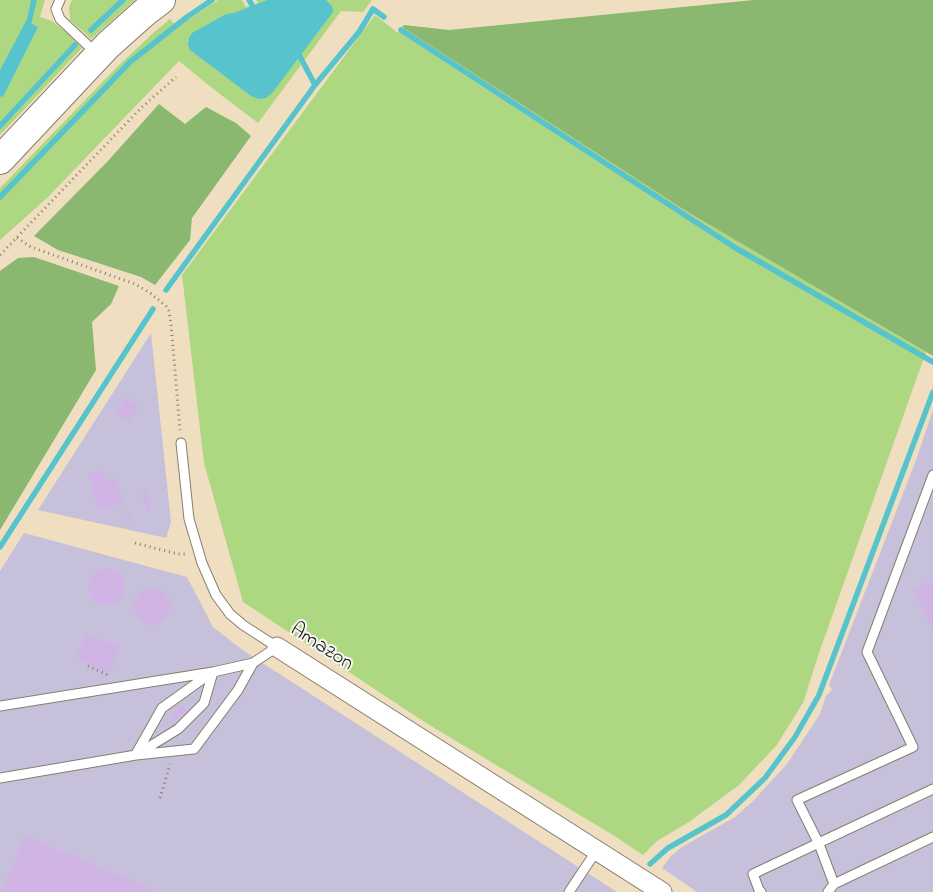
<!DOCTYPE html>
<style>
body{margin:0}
canvas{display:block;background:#efdfc0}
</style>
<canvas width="933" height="892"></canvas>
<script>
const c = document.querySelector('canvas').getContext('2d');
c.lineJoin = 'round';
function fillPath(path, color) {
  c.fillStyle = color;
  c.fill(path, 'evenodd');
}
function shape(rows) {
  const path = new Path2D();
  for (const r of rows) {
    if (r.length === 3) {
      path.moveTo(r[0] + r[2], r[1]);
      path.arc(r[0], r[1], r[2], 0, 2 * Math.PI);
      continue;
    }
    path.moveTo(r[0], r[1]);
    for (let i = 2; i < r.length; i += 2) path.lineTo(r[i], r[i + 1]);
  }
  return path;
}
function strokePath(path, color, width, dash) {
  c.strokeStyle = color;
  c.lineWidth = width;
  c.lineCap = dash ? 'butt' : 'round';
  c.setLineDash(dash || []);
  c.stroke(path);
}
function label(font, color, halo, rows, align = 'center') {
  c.font = font + ' "Indie Flower",sans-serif';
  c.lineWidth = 4;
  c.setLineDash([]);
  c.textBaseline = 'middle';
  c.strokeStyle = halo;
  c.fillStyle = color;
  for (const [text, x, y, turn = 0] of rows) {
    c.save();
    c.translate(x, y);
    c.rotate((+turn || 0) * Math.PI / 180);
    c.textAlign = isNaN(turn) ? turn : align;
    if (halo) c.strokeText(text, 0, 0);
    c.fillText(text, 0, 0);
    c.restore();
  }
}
fillPath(shape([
 [151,333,171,522,166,538,38,510],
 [933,410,933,892,697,892,662,868,671,856,682,847,735,817,753,801,787,764,820,714,826,696,832,690,829,685,916,460],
 [24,533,187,577,213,627,244,651,617,892,0,892,0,571]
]), '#c6c0da');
fillPath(shape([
 [0,0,45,0,40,17,52,21,67,33,82,48,0,135],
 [72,0,135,0,91,39,70,20,69,7],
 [218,0,242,0,246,7,258,3,256,0,372,0,363,12,341,11,258,123,212,88,179,61,47,198,0,240,0,188,116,68,152,34,170,19,177,27],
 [375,15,398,33,402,27,686,211,926,352,819,653,803,703,776,746,739,785,689,822,657,841,643,855,613,835,426,723,243,602,204,463,182,275]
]), '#aed782');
fillPath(shape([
 [754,0,933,0,933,356,686,211,402,27,404,25,449,30],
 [159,104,185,124,206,107,236,123,251,136,192,218,190,240,155,285,141,277,58,250,34,236,107,162],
 [34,257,119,286,111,304,92,322,96,370,0,530,0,271,18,258]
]), '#8ab870');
fillPath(shape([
 [267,0,326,0,332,6,333,12,273,92,266,98,259,99,251,96,198,56,190,50,188,45,189,38,192,33,226,14,234,13],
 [26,21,38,27,3,97,0,96,0,70]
]), '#57c4cd');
strokePath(shape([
 [249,0,255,10],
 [29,22,34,0],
 [91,30,123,0],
 [401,30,734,247,933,362],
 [297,51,315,85],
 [0,126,75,45],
 [0,197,130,62,187,17,212,0],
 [166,290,315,85,359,32,373,9,384,17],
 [0,547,153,309],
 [650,864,668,848,726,815,765,778,795,737,819,695,933,392]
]), '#57c4cd', 5.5);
fillPath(shape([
 [126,398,139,407,129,422,116,413],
 [103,470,107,482,116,479,124,503,99,511,88,475],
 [147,491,152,510,147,512,141,493],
 [127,514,132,516,130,523,125,521],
 [107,587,18],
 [933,580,933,632,913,590],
 [152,607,18],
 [87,633,120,647,108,673,76,658],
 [183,705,187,710,175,721,171,716],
 [25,836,37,841,158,892,1,892]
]), '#d1b4e6');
const service = shape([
 [60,0,56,9,60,19,96,53],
 [0,706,213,672,253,663,277,647,243,625,230,614,216,595,202,563,189,519,181,443],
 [139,753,178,729,204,703,213,672],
 [136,754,162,708,211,673],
 [0,778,136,755,194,749,238,690,253,663],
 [834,884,933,837],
 [569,892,597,850],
 [761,892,759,890,753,874,933,789],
 [828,892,834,884,819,844,797,800,913,747,867,652,933,475]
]);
const minor = shape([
 [277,647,662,892]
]);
const motorway = shape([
 [0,160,108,45,145,12,161,0]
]);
strokePath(service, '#867e6e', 11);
strokePath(minor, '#867e6e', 21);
strokePath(motorway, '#867e6e', 30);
strokePath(shape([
 [17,238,31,247,135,284,149,292,166,306,169,311,171,324,180,430],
 [0,255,142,107,176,77],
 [135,543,178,554,185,554],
 [88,666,108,675],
 [160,798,170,764]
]), '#867e6e', 3, [1, 4]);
strokePath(service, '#fff', 9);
strokePath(minor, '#fff', 19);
strokePath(motorway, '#fff', 28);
label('21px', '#1c1c1c', '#f6f6f2', [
 ["Amazon",321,648,33]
]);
</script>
